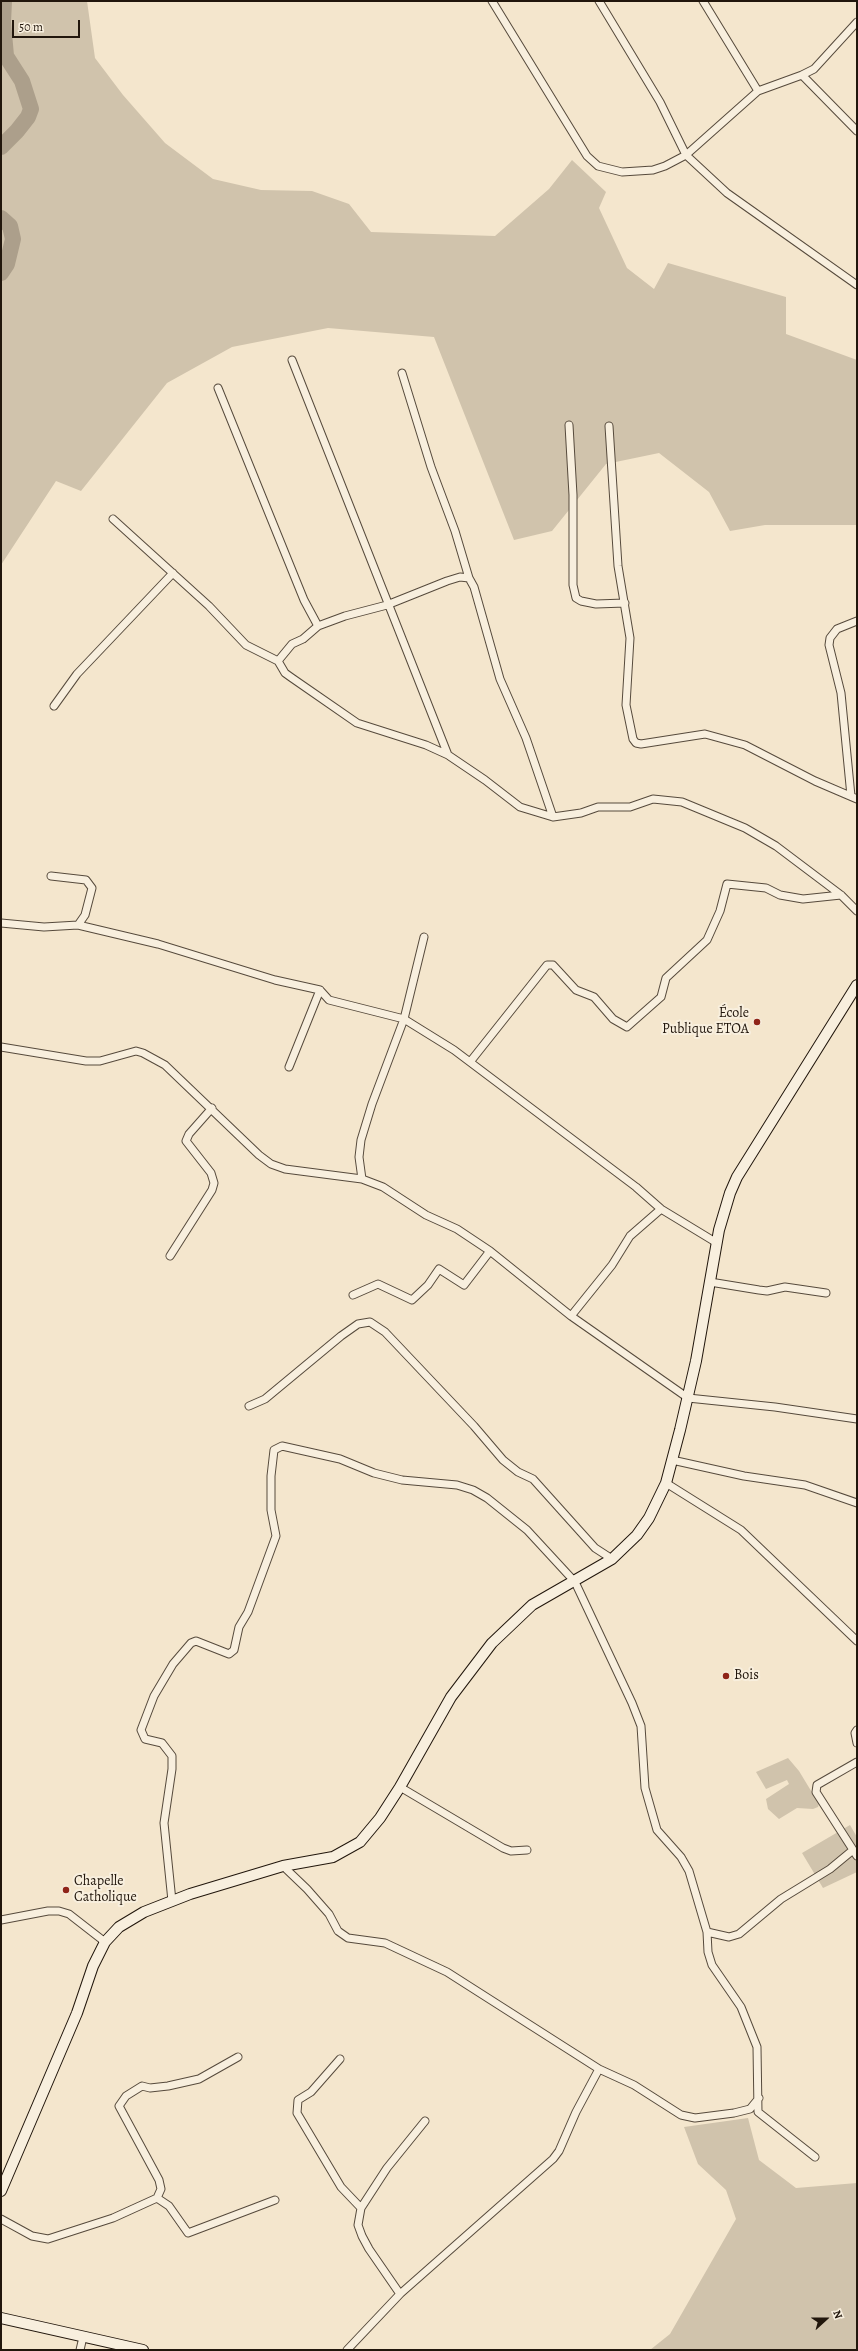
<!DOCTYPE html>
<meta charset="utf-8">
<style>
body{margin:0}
#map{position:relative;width:858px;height:2351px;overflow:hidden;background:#f4e6cd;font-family:Alegreya,serif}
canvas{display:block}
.frame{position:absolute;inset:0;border:2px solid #21160c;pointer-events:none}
.north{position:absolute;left:806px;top:2299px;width:40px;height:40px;-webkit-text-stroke:3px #f8efde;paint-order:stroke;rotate:69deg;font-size:11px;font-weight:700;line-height:16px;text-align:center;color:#21160c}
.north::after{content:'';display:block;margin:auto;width:14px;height:18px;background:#21160c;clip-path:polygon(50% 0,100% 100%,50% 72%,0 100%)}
.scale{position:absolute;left:12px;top:20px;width:68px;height:18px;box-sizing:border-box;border:2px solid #21160c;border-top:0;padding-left:5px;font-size:12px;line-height:14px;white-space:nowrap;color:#21160c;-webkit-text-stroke:3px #f8efde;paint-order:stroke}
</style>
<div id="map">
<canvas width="858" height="2351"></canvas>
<div class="frame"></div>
<div class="north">N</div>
<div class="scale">50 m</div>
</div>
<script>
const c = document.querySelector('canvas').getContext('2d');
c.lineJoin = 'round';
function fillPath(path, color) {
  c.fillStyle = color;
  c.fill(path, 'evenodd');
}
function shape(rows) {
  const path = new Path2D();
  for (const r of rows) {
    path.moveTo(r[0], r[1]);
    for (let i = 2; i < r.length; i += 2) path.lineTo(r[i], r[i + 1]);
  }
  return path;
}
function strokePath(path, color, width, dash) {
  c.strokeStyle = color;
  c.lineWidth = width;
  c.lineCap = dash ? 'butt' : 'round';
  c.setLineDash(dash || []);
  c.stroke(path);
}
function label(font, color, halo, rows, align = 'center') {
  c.font = font + ' Alegreya,serif';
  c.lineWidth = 4;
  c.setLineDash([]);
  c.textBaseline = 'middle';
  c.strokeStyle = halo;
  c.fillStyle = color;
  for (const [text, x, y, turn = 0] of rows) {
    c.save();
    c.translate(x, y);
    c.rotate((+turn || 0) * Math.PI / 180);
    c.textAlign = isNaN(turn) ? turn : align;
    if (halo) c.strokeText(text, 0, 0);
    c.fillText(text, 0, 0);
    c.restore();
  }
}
fillPath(shape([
 [1,1,87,1,95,58,123,95,165,143,213,179,261,190,312,191,349,204,371,232,495,236,549,189,572,160,606,192,599,208,627,268,654,289,668,263,786,297,786,334,857,360,857,525,765,525,730,531,709,492,659,453,606,464,552,531,514,540,434,337,328,328,232,347,167,383,81,491,56,481,1,565],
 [788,1758,799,1771,819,1804,818,1807,813,1809,797,1808,779,1819,768,1809,766,1799,789,1784,787,1780,766,1789,756,1772],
 [850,1825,857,1837,857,1872,823,1888,802,1853],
 [748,2118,759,2160,796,2188,857,2183,857,2350,650,2350,670,2334,736,2219,726,2190,698,2164,684,2127]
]), '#d0c3ac');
strokePath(shape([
 [1,147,17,131,28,117,31,109,22,81,6,56,3,22,4,1],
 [1,218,10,226,13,239,7,264,1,273]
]), '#ac9f8b', 16);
const street = shape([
 [492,1,587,156,598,166,622,172,653,170,665,166,686,155,758,91,703,1],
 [599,1,660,102,686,155,727,193,857,285],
 [802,75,814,69,857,22],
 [758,91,802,75,857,131],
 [292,360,448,755],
 [402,373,431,467,455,531,469,578],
 [218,388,304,600,318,626],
 [569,425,573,495,573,585,576,598,581,601,596,604,625,603],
 [609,426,618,566,630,638,626,705,633,739,636,743,641,744,705,734,745,745,815,781,857,799],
 [113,519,209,606,246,645,278,661,285,673,292,678,357,723,426,745,448,755,485,780,520,807,553,817,581,813,598,807,630,807,653,799,682,802,745,828,776,846,841,895,857,911],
 [278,661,292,644,303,639,318,626,345,616,387,605,447,581,460,577,469,578,474,587,500,679,526,738,553,817],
 [54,706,77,674,173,573],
 [851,796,841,693,829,645,830,638,837,629,857,621],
 [51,876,86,880,92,888,85,915,78,925],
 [1,923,44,927,78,925,158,944,275,980,320,990],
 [424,937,404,1019,454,1050,636,1187,661,1209,717,1243],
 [1,1047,86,1061,100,1061,136,1051,143,1053,165,1065,259,1155,271,1164,285,1169,362,1179,383,1187,426,1215,457,1229,490,1251,571,1316,612,1265,630,1236,661,1209],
 [470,1062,547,965,553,965,576,990,594,997,613,1019,627,1027,661,997,666,978,707,940,720,911,727,884,766,888,780,895,803,899,841,895],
 [289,1067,320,990,329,1000,404,1019,372,1104,361,1140,359,1157,362,1179],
 [170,1256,212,1190,214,1183,211,1173,186,1141,189,1134,212,1108],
 [710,1282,759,1290,767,1291,785,1287,826,1293],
 [353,1295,378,1284,412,1300,428,1285,439,1269,464,1285,490,1251],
 [571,1316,688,1398,775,1407,857,1419],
 [249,1406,265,1399,341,1336,358,1324,370,1322,385,1332,474,1426,503,1460,518,1472,533,1479,595,1548,612,1559],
 [672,1460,744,1476,805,1485,857,1503],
 [666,1483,741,1530,857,1641],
 [857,1730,855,1733,857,1743],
 [857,1762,817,1785,816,1792,857,1856],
 [400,1787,503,1848,511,1851,527,1850],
 [283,1866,307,1889,329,1914,338,1931,348,1938,385,1943,447,1972,599,2069,634,2085,681,2115,695,2118,734,2113,750,2109,759,2098],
 [172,1901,164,1823,172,1769,172,1756,162,1743,145,1739,141,1730,154,1696,173,1664,191,1643,196,1641,229,1654,234,1650,239,1627,248,1612,276,1536,271,1510,271,1476,274,1450,282,1446,340,1459,374,1473,402,1480,457,1485,473,1490,487,1498,527,1530,575,1582,632,1703,641,1726,645,1788,657,1830,681,1857,689,1871,707,1932,708,1952,712,1965,741,2007,757,2047,758,2112,815,2157],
 [1,1920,48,1911,59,1911,69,1914,105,1942],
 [707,1932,729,1937,739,1934,781,1899,830,1869,853,1850],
 [340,2059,311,2092,298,2100,297,2113,341,2187,361,2208,358,2225,362,2236,369,2249,400,2294],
 [157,2198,161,2189,159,2180,119,2106,126,2096,142,2086,150,2088,168,2086,199,2079,238,2057],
 [361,2208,387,2168,425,2121],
 [1,2219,32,2236,48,2239,113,2218,157,2198,169,2206,188,2233,275,2200],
 [80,2350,83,2337],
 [347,2350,400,2294,553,2159,559,2151,576,2112,599,2069]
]);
const secondary = shape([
 [1,2191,77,2013,93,1966,105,1942,119,1927,144,1912,190,1894,283,1866,333,1857,360,1842,380,1818,400,1787,451,1697,492,1643,532,1605,612,1559,637,1535,649,1518,666,1483,680,1430,696,1361,719,1230,730,1193,737,1177,857,985],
 [1,2318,143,2350]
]);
strokePath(street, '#564a3c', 9);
strokePath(secondary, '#21160c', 12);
strokePath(street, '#f8efde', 7);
strokePath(secondary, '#f8efde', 10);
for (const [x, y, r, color] of [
 [757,1022,4,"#8f2418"],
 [726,1676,4,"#8f2418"],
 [66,1890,4,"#8f2418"]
]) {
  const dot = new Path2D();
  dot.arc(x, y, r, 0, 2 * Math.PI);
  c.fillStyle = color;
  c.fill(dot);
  strokePath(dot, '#f8efde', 1.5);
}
label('14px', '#21160c', '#f8efde', [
 ["École",749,1014,"right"],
 ["Publique ETOA",749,1030,"right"],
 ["Bois",734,1676],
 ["Chapelle",74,1882],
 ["Catholique",74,1898]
], 'left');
</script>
